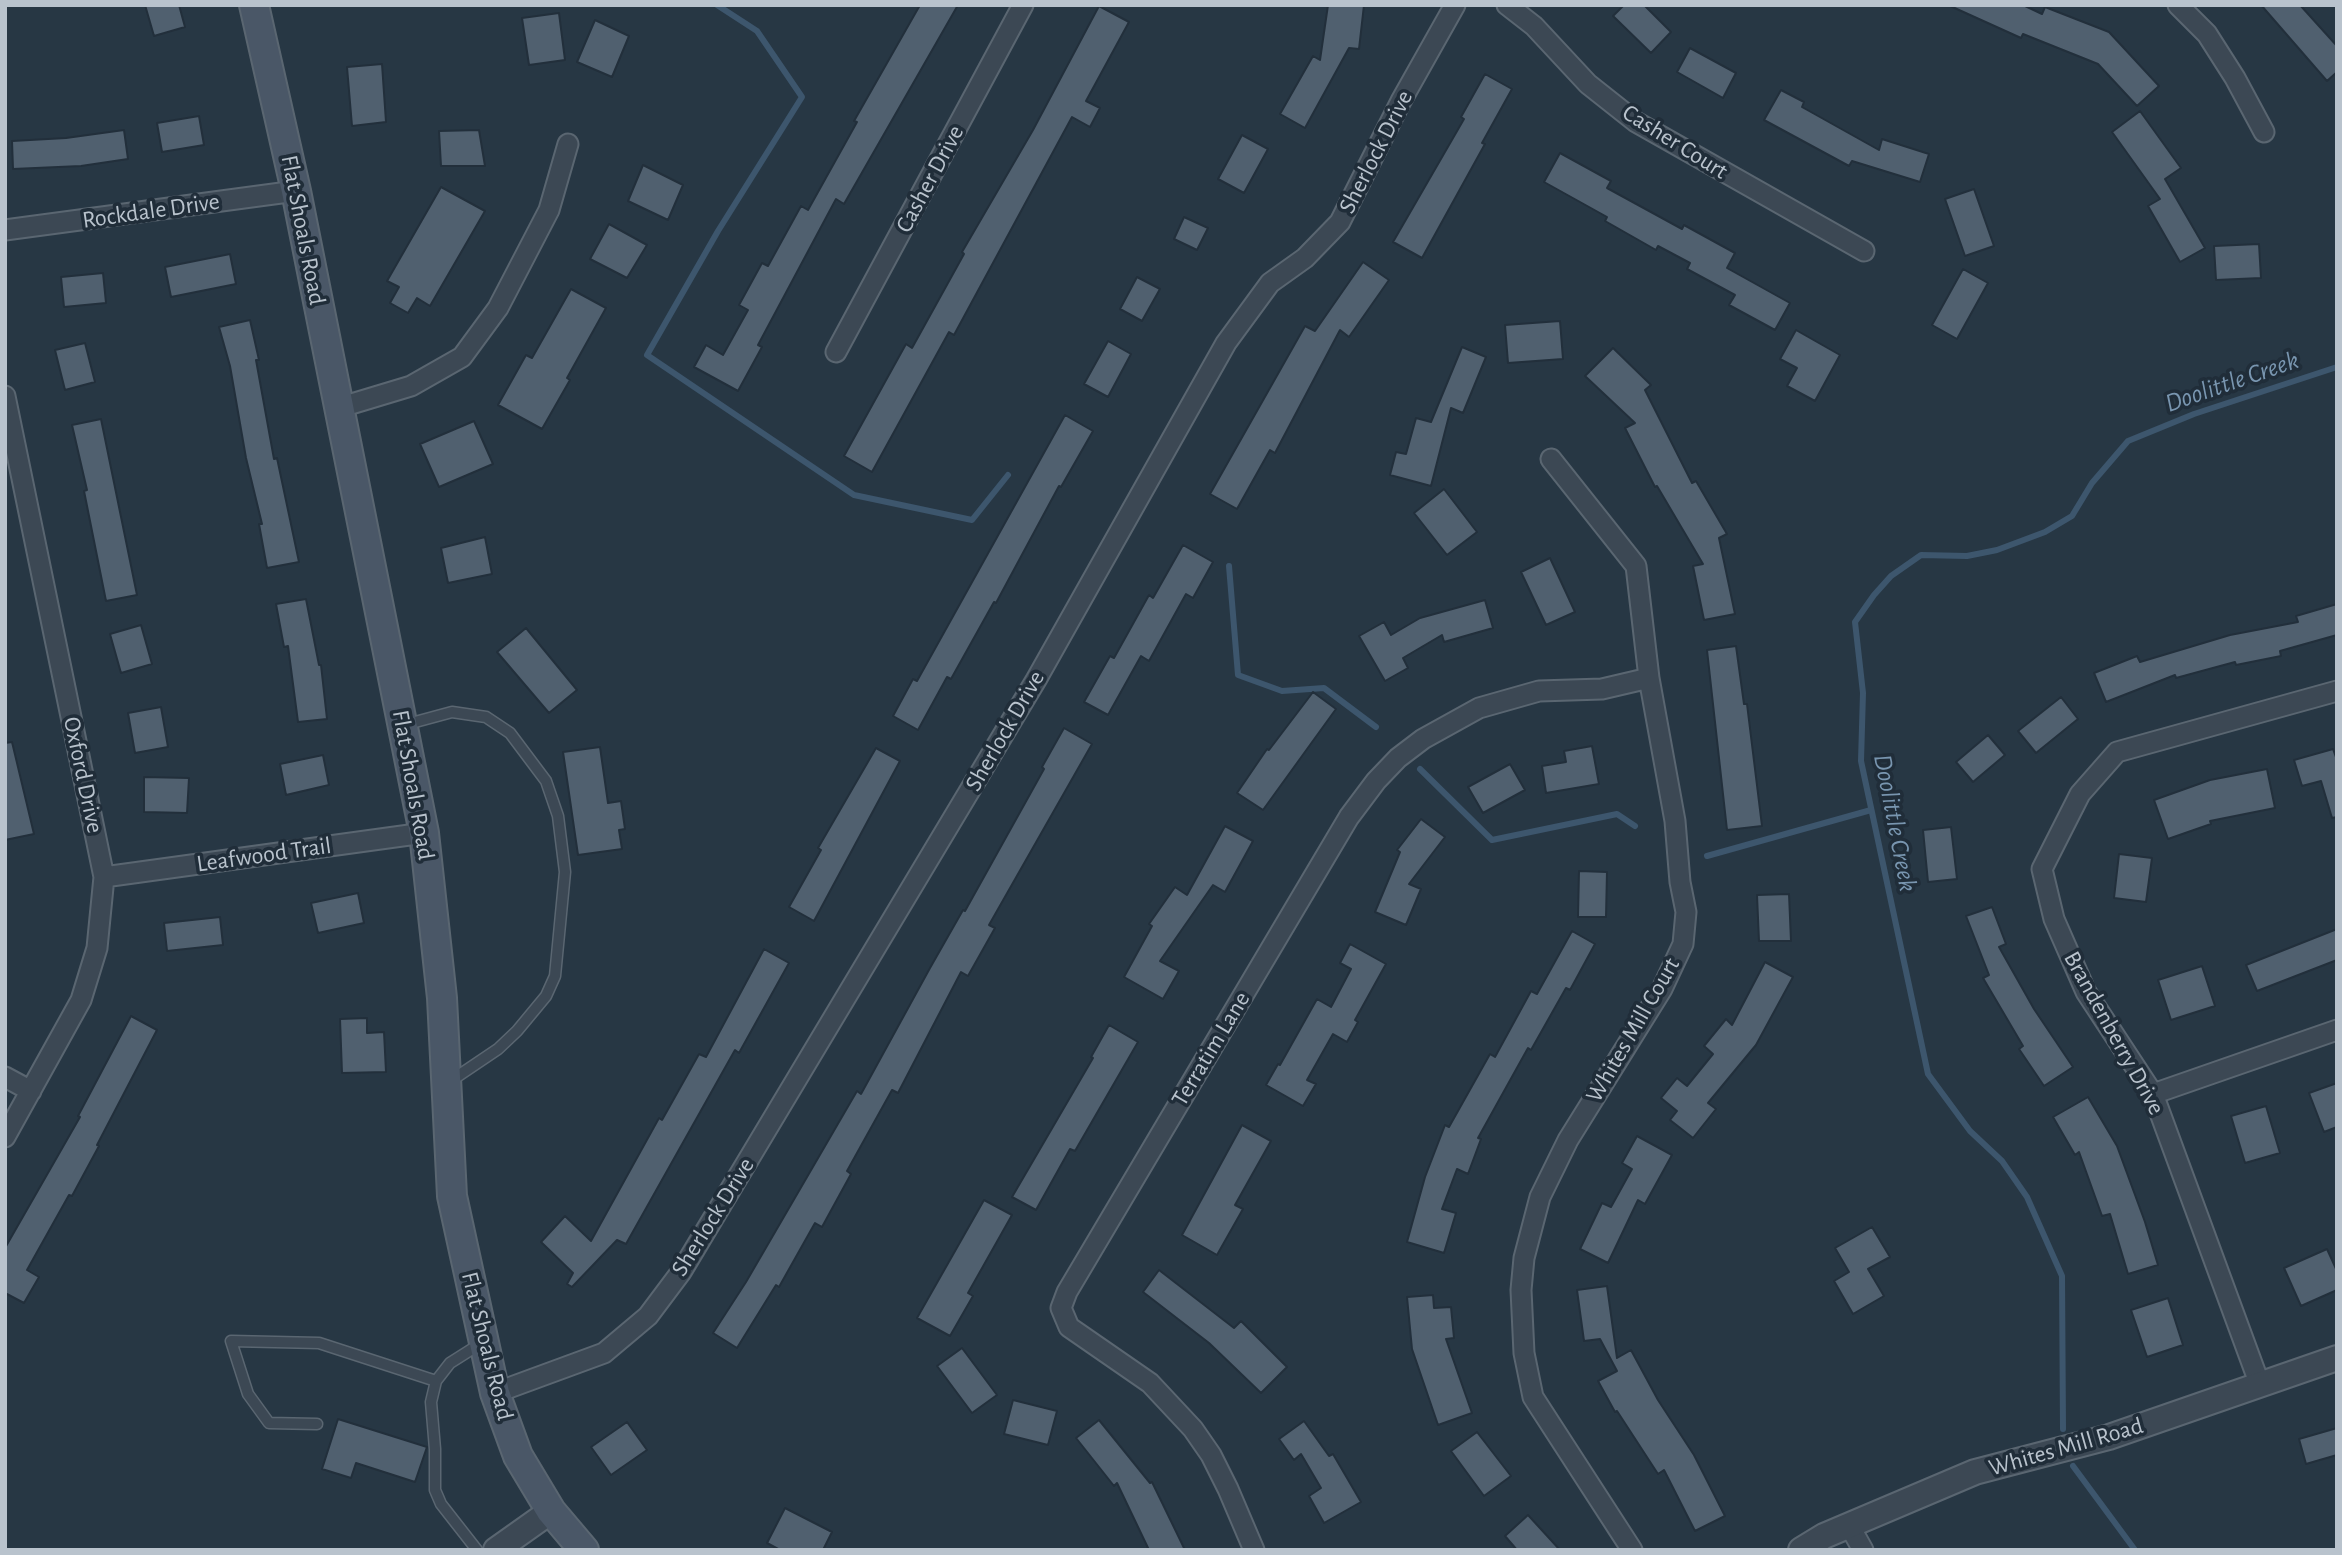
<!DOCTYPE html>
<style>
body{margin:0}
#map{position:relative;width:2342px;height:1555px;overflow:hidden;background:#273744;font-family:"Alegreya Sans",sans-serif}
canvas{display:block}
.frame{position:absolute;inset:0;border:7px solid #b9c3cd;pointer-events:none}
</style>
<div id="map">
<canvas width="2342" height="1555"></canvas>
<div class="frame"></div>
</div>
<script>
const c = document.querySelector('canvas').getContext('2d');
c.lineJoin = 'round';
function shape(rows) {
  const path = new Path2D();
  for (const r of rows) {
    path.moveTo(r[0], r[1]);
    for (let i = 2; i < r.length; i += 2) path.lineTo(r[i], r[i + 1]);
  }
  return path;
}
function strokePath(path, color, width, dash) {
  c.strokeStyle = color;
  c.lineWidth = width;
  c.lineCap = dash ? 'butt' : 'round';
  c.setLineDash(dash || []);
  c.stroke(path);
}
function fillPath(path, color) {
  c.fillStyle = color;
  c.fill(path, 'evenodd');
}
function label(font, color, halo, rows, align = 'center') {
  c.font = font + ' "Alegreya Sans",sans-serif';
  c.lineWidth = 7;
  c.setLineDash([]);
  c.textBaseline = 'middle';
  c.strokeStyle = halo;
  c.fillStyle = color;
  for (const [text, x, y, turn = 0] of rows) {
    c.save();
    c.translate(x, y);
    c.rotate((+turn || 0) * Math.PI / 180);
    c.textAlign = isNaN(turn) ? turn : align;
    if (halo) c.strokeText(text, 0, 0);
    c.fillText(text, 0, 0);
    c.restore();
  }
}
strokePath(shape([
 [717,5,757,31,802,97,718,231,647,355,854,495,972,520,1008,475],
 [1229,566,1238,675,1282,691,1324,688,1376,727],
 [1420,769,1492,840,1617,814,1635,826],
 [1707,856,1871,810],
 [2063,1429,2062,1276,2027,1197,2002,1161,1970,1131,1928,1074,1861,761,1863,693,1855,622,1874,595,1891,576,1921,555,1967,556,1997,550,2045,532,2072,516,2092,483,2128,441,2194,414,2337,367],
 [2073,1466,2135,1550]
]), '#3d566d', 6);
const building = shape([
 [145,5,179,5,185,27,154,36,145,5],
 [920,5,958,5,844,204,836,199,758,345,762,347,738,391,694,367,706,345,723,355,748,310,739,305,762,263,768,266,801,206,808,210,857,122,854,121,920,5],
 [1328,5,1364,5,1359,49,1349,48,1305,128,1280,114,1313,56,1320,60,1328,5],
 [1624,5,1644,5,1671,32,1651,53,1613,16,1624,5],
 [1948,5,2023,5,2042,14,2045,7,2109,32,2159,86,2137,106,2098,64,2023,34,2021,38,1948,5],
 [2261,5,2300,5,2337,46,2337,72,2327,81,2261,5],
 [1099,6,1129,22,1086,101,1100,108,1090,127,1072,117,954,335,949,332,872,472,844,456,906,344,912,348,964,254,962,252,1033,130,1099,6],
 [559,13,565,60,529,65,522,18,559,13],
 [595,20,629,36,612,77,577,62,595,20],
 [1690,48,1736,73,1723,98,1677,72,1690,48],
 [382,64,386,122,352,126,347,67,382,64],
 [1485,74,1512,89,1482,143,1485,144,1422,258,1393,242,1464,119,1461,117,1485,74],
 [1781,90,1804,102,1802,107,1879,150,1882,139,1929,154,1920,182,1852,161,1849,166,1764,120,1781,90],
 [2140,111,2181,168,2165,179,2205,248,2180,262,2148,206,2160,199,2112,132,2140,111],
 [199,116,204,145,162,152,157,123,199,116],
 [124,130,128,159,81,166,13,169,12,141,66,138,124,130],
 [479,130,485,166,441,166,439,131,479,130],
 [1242,135,1268,149,1244,193,1218,179,1242,135],
 [1560,153,1611,181,1607,188,1682,229,1684,225,1735,253,1727,268,1790,303,1775,330,1729,305,1735,295,1687,269,1690,263,1658,246,1656,250,1605,221,1607,217,1544,182,1560,153],
 [643,165,683,185,668,220,628,201,643,165],
 [441,187,485,211,430,306,417,298,408,313,390,303,399,287,387,281,441,187],
 [1974,189,1994,246,1965,256,1945,199,1974,189],
 [1184,217,1208,228,1197,250,1174,239,1184,217],
 [609,224,647,245,627,278,590,259,609,224],
 [2259,244,2261,278,2216,280,2214,246,2259,244],
 [230,254,236,284,171,297,165,267,230,254],
 [1363,262,1389,280,1349,337,1340,330,1275,453,1270,450,1237,509,1210,494,1305,326,1315,331,1363,262],
 [1963,269,1988,283,1957,339,1932,325,1963,269],
 [103,273,106,303,64,307,61,277,103,273],
 [1137,277,1160,289,1142,321,1120,309,1137,277],
 [571,289,606,308,567,378,570,380,542,429,498,405,526,355,532,358,571,289],
 [250,320,259,360,256,360,274,459,277,458,299,562,267,568,259,524,262,524,246,458,230,366,219,327,250,320],
 [1560,321,1563,359,1508,363,1505,325,1560,321],
 [1796,330,1840,355,1815,401,1787,386,1797,368,1780,359,1796,330],
 [1108,341,1131,354,1108,397,1084,384,1108,341],
 [85,343,95,382,65,390,55,350,85,343],
 [1462,347,1486,357,1463,413,1451,408,1431,486,1390,475,1396,452,1406,454,1416,418,1431,422,1462,347],
 [1613,348,1651,385,1645,390,1692,483,1696,481,1727,534,1719,538,1735,614,1704,620,1693,566,1703,564,1657,486,1655,487,1625,428,1635,423,1585,376,1613,348],
 [1065,415,1093,431,1061,487,1059,486,996,603,994,602,951,679,947,677,918,730,893,716,913,679,917,681,1065,415],
 [101,419,137,595,106,601,84,491,87,490,72,425,101,419],
 [474,421,493,464,439,487,420,444,474,421],
 [1444,489,1477,532,1447,555,1414,513,1444,489],
 [485,537,492,574,448,583,441,548,485,537],
 [1183,545,1213,562,1193,598,1186,594,1149,661,1141,656,1108,715,1084,702,1110,656,1114,658,1149,595,1153,598,1183,545],
 [1550,558,1575,612,1546,625,1521,572,1550,558],
 [306,599,319,665,321,665,327,719,298,722,288,646,284,647,276,604,306,599],
 [1485,600,1493,628,1444,642,1442,635,1403,658,1408,668,1385,681,1359,636,1384,622,1391,635,1420,618,1485,600],
 [2337,604,2337,635,2280,651,2281,656,2236,665,2235,662,2176,678,2175,675,2106,702,2094,673,2137,656,2140,662,2230,635,2298,622,2296,616,2337,604],
 [141,625,152,664,121,673,110,634,141,625],
 [526,628,577,690,549,713,497,652,526,628],
 [1736,646,1744,704,1747,704,1762,826,1727,830,1707,650,1736,646],
 [1313,692,1336,709,1263,810,1237,793,1267,749,1269,750,1313,692],
 [2061,697,2078,719,2036,753,2018,731,2061,697],
 [161,707,168,747,135,753,128,713,161,707],
 [1064,728,1092,744,989,925,995,928,968,976,961,972,898,1093,892,1090,847,1171,851,1174,822,1227,815,1223,779,1287,776,1285,737,1348,713,1333,746,1282,857,1091,861,1094,930,968,963,910,965,911,1044,769,1042,767,1064,728],
 [1988,735,2005,755,1973,782,1956,762,1988,735],
 [12,742,34,834,5,840,5,743,12,742],
 [1592,746,1599,784,1546,793,1542,766,1566,762,1564,751,1592,746],
 [600,747,608,803,621,801,625,829,619,830,622,849,578,855,563,752,600,747],
 [876,748,900,761,814,921,789,907,821,850,818,848,876,748],
 [2333,749,2337,760,2337,817,2332,818,2321,781,2302,786,2294,760,2333,749],
 [323,755,329,785,286,795,280,764,323,755],
 [1510,764,1525,790,1483,813,1468,787,1510,764],
 [2267,769,2275,808,2210,821,2211,824,2168,839,2154,800,2210,780,2267,769],
 [144,777,189,778,187,813,144,812,144,777],
 [1421,819,1445,837,1409,884,1421,889,1406,925,1375,912,1400,852,1397,850,1421,819],
 [1225,826,1253,841,1225,892,1213,885,1160,961,1179,971,1163,999,1124,977,1152,926,1149,924,1175,887,1187,895,1225,826],
 [1951,827,1957,879,1928,882,1923,830,1951,827],
 [2119,854,2152,858,2146,902,2114,898,2119,854],
 [1579,871,1607,872,1606,917,1578,917,1579,871],
 [358,893,364,923,318,933,311,903,358,893],
 [1789,894,1791,941,1759,941,1757,895,1789,894],
 [1992,907,2006,944,1999,947,2034,1009,2073,1067,2044,1086,2019,1049,2023,1046,1983,978,1989,975,1966,916,1992,907],
 [220,917,223,945,167,951,164,923,220,917],
 [2337,929,2337,960,2257,991,2246,965,2337,929],
 [1572,931,1595,944,1570,990,1566,988,1531,1050,1528,1048,1478,1138,1481,1139,1468,1174,1457,1169,1442,1209,1456,1213,1444,1253,1407,1242,1425,1177,1445,1125,1449,1127,1490,1054,1495,1057,1531,991,1537,994,1572,931],
 [1350,944,1386,964,1355,1020,1358,1022,1347,1042,1333,1034,1307,1080,1316,1084,1303,1106,1266,1085,1278,1064,1280,1065,1317,999,1331,1007,1351,969,1340,963,1350,944],
 [764,949,789,963,739,1053,735,1050,626,1244,617,1240,572,1287,567,1284,573,1273,541,1242,565,1216,591,1241,659,1118,662,1120,699,1054,706,1057,764,949],
 [1765,962,1793,977,1756,1045,1708,1103,1716,1109,1693,1138,1670,1120,1677,1111,1661,1098,1677,1078,1687,1086,1713,1054,1704,1046,1726,1019,1732,1025,1765,962],
 [2202,966,2215,1006,2171,1020,2158,980,2202,966],
 [131,1016,157,1030,97,1145,99,1146,72,1196,69,1195,27,1270,39,1277,24,1303,5,1293,5,1248,80,1117,78,1116,131,1016],
 [367,1018,367,1033,384,1032,386,1072,342,1073,340,1019,367,1018],
 [1109,1025,1138,1042,1075,1151,1070,1149,1036,1210,1012,1197,1093,1058,1091,1057,1109,1025],
 [2337,1083,2337,1127,2324,1132,2309,1093,2337,1083],
 [2088,1097,2117,1146,2145,1222,2158,1265,2128,1274,2110,1214,2102,1216,2079,1152,2075,1155,2053,1117,2088,1097],
 [2266,1106,2280,1153,2245,1163,2231,1116,2266,1106],
 [1242,1125,1271,1141,1235,1205,1243,1209,1217,1255,1182,1235,1242,1125],
 [1637,1136,1672,1155,1645,1204,1638,1200,1608,1263,1580,1249,1602,1203,1611,1207,1632,1169,1622,1163,1637,1136],
 [984,1200,1012,1215,968,1293,973,1296,950,1336,917,1318,984,1200],
 [1872,1227,1890,1257,1868,1269,1884,1296,1853,1314,1834,1281,1849,1272,1835,1248,1872,1227],
 [2327,1249,2337,1271,2337,1290,2301,1306,2284,1268,2327,1249],
 [1159,1270,1234,1328,1241,1321,1287,1367,1261,1393,1209,1343,1143,1292,1159,1270],
 [1607,1286,1617,1358,1631,1350,1658,1400,1694,1455,1725,1516,1695,1531,1664,1470,1658,1474,1617,1411,1615,1412,1598,1381,1617,1371,1600,1339,1584,1341,1577,1290,1607,1286],
 [1433,1295,1434,1308,1451,1307,1454,1338,1446,1339,1472,1413,1438,1425,1412,1349,1407,1297,1433,1295],
 [2168,1298,2183,1345,2147,1357,2131,1310,2168,1298],
 [962,1348,997,1395,972,1413,937,1366,962,1348],
 [1013,1400,1057,1411,1048,1445,1004,1434,1013,1400],
 [338,1419,427,1447,415,1482,356,1463,351,1478,322,1469,338,1419],
 [1099,1420,1150,1483,1152,1482,1185,1550,1149,1550,1117,1483,1114,1486,1076,1438,1099,1420],
 [1304,1421,1329,1456,1333,1454,1361,1502,1324,1523,1309,1496,1321,1488,1301,1454,1294,1460,1279,1439,1304,1421],
 [627,1422,647,1450,611,1475,591,1447,627,1422],
 [2337,1428,2337,1455,2306,1464,2299,1439,2337,1428],
 [1477,1432,1511,1476,1484,1496,1451,1451,1477,1432],
 [785,1508,832,1532,823,1550,780,1550,767,1543,785,1508],
 [1528,1515,1560,1550,1517,1550,1505,1536,1528,1515]
]);
fillPath(building, '#50606f');
strokePath(building, '#222f3b', 2);
const service = shape([
 [404,725,452,712,486,717,510,733,546,781,558,816,565,872,555,976,546,996,517,1031,498,1049,452,1080],
 [317,1424,269,1423,248,1394,231,1341,319,1343,436,1381],
 [477,1550,441,1504,435,1490,435,1449,431,1402,436,1381,450,1363,480,1344]
]);
const minor = shape([
 [1507,5,1534,26,1588,84,1636,122,1864,251],
 [2178,5,2207,34,2235,78,2264,132],
 [5,230,296,191],
 [836,352,1023,5],
 [5,396,104,877,97,948,81,1000,5,1137],
 [338,408,411,386,462,357,498,308,549,210,568,144],
 [1551,459,1636,566,1649,678,1675,821,1680,882,1686,912,1683,944,1662,989,1568,1140,1540,1197,1524,1258,1521,1290,1524,1353,1533,1397,1632,1550],
 [104,877,424,833],
 [5,1077,31,1091],
 [2153,1094,2337,1030],
 [2260,1385,2153,1094,2086,992,2054,919,2042,869,2080,794,2117,752,2337,691],
 [495,1393,604,1353,648,1316,681,1272,1036,680,1226,343,1270,283,1305,258,1340,222,1401,101,1455,5],
 [1849,1525,1863,1550],
 [1254,1550,1228,1489,1211,1455,1193,1429,1150,1383,1069,1327,1061,1308,1067,1292,1349,817,1376,781,1398,758,1423,739,1479,708,1539,691,1602,689,1649,678]
]);
const tertiary = shape([
 [496,1550,551,1511],
 [1801,1550,1824,1536,1975,1472,2109,1437,2337,1358]
]);
const secondary = shape([
 [254,5,296,191,424,833,442,998,452,1196,495,1393,518,1456,551,1511,584,1550]
]);
strokePath(service, '#5a6671', 13);
strokePath(minor, '#5a6671', 23);
strokePath(tertiary, '#5a6671', 28);
strokePath(secondary, '#5a6671', 32);
strokePath(service, '#3c4854', 10);
strokePath(minor, '#3c4854', 19);
strokePath(tertiary, '#3c4854', 24);
strokePath(secondary, '#4a5767', 28);
label('24px', '#b9c3cd', '#202d39', [
 ["Casher Court",1675,142,32],
 ["Sherlock Drive",1376,152,-63],
 ["Casher Drive",930,179,-62],
 ["Rockdale Drive",151,211,-8],
 ["Flat Shoals Road",303,230,79],
 ["Sherlock Drive",1005,731,-60],
 ["Oxford Drive",83,775,78],
 ["Flat Shoals Road",413,785,80],
 ["Leafwood Trail",264,855,-8],
 ["Whites Mill Court",1633,1030,-60],
 ["Brandenberry Drive",2114,1033,61],
 ["Terratim Lane",1211,1049,-59],
 ["Sherlock Drive",713,1217,-58],
 ["Flat Shoals Road",487,1346,76],
 ["Whites Mill Road",2066,1447,-16]
]);
label('italic 26px', '#7996b0', '#202d39', [
 ["Doolittle Creek",2232,382,-19],
 ["Doolittle Creek",1895,823,79]
]);
</script>
